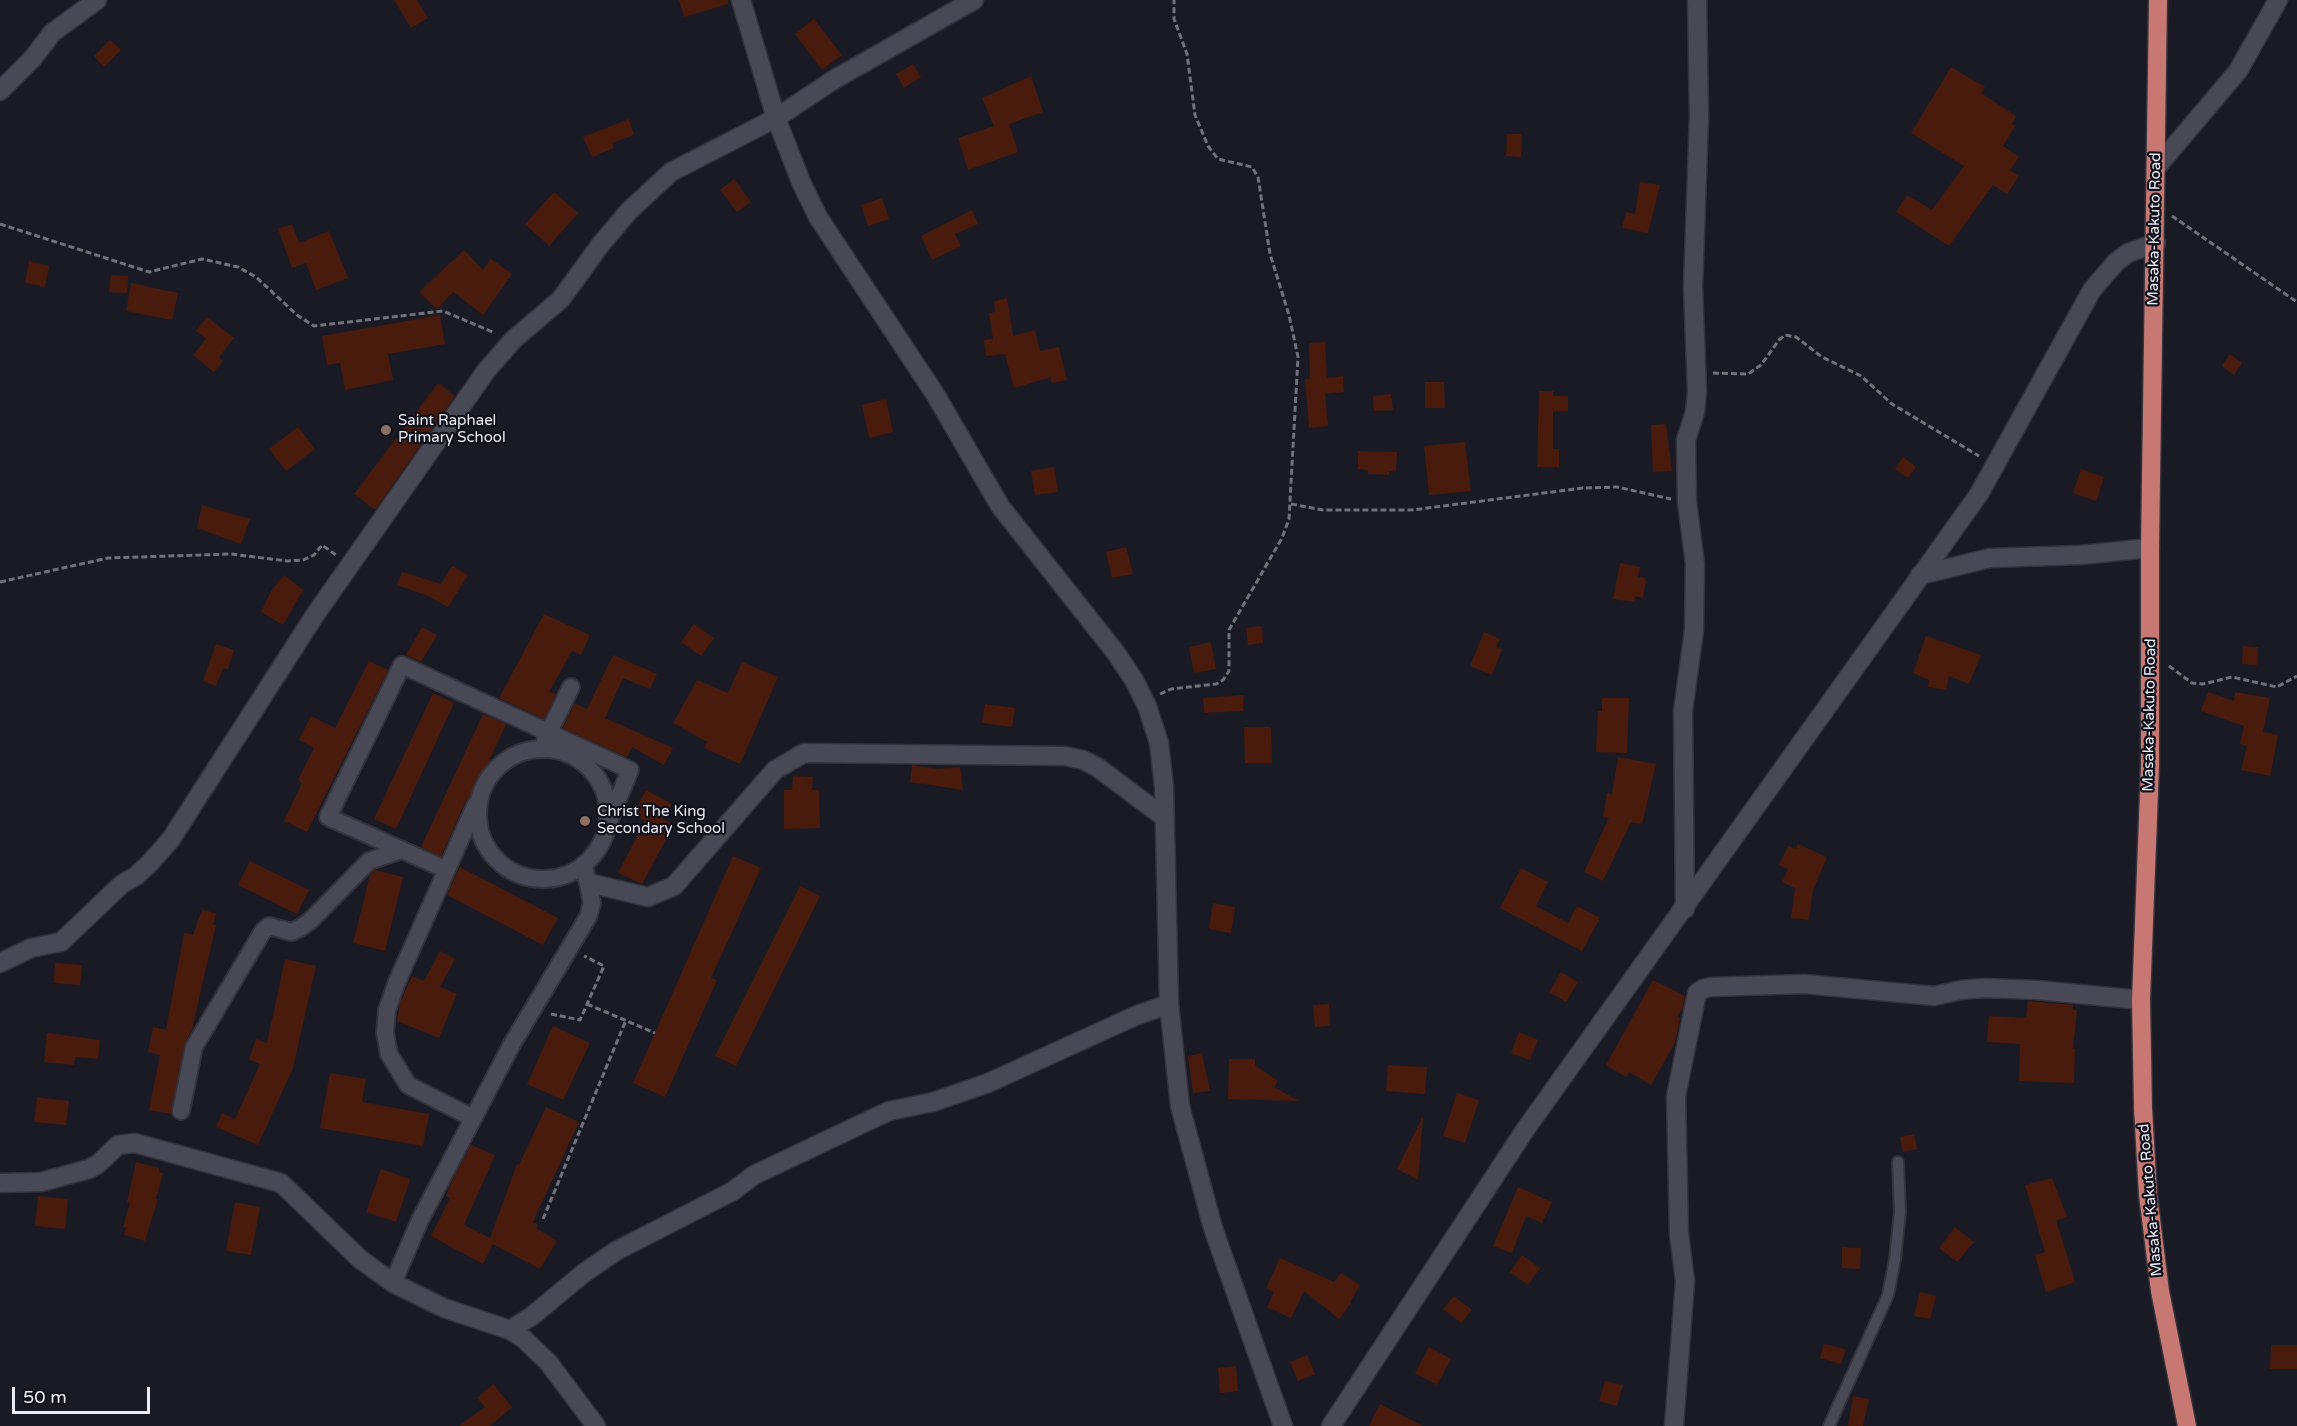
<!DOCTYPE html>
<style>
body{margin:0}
#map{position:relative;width:2297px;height:1426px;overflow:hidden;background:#1a1a25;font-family:"Varela Round",sans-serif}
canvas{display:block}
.scale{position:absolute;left:12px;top:1387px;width:138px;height:27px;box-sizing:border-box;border:3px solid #ebebf4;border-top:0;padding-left:8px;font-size:18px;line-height:21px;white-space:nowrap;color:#ebebf4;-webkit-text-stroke:4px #11111c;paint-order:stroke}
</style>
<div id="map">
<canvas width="2297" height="1426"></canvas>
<div class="scale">50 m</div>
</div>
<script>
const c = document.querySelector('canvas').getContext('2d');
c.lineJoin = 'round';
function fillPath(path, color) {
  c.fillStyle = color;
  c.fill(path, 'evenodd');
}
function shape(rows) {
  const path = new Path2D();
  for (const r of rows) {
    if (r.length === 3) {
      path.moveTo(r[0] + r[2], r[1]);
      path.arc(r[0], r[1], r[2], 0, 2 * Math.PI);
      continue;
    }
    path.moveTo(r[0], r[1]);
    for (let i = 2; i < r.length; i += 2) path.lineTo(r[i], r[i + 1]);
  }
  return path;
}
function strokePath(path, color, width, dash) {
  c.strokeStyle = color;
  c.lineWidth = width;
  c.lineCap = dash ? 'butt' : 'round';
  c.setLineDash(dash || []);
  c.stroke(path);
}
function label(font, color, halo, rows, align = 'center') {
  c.font = font + ' "Varela Round",sans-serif';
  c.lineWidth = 4.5;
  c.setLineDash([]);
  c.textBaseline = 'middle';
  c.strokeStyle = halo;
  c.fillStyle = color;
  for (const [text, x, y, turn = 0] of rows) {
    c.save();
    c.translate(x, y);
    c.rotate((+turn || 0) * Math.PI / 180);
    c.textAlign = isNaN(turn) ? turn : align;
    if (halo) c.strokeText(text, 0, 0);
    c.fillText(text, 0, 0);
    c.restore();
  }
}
fillPath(shape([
 [394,0,417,0,428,18,411,28],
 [679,0,728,0,728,4,684,17],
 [814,19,842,55,822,70,795,34],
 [110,40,121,50,104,67,94,56],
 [913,64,921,77,904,88,896,74],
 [1951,67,1985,87,1981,93,2016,116,2012,124,2015,126,2003,146,2019,157,2010,170,2019,176,2007,194,1993,185,1949,246,1896,212,1907,195,1932,210,1964,166,1911,133],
 [1031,76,1043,112,1009,124,1018,152,968,170,958,138,994,126,982,98],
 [629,119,634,135,612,143,614,148,592,157,583,137],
 [1507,134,1522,134,1521,157,1506,156],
 [734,179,751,202,737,212,720,190],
 [1640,182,1660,185,1648,233,1622,228,1626,212,1635,214],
 [554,192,578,213,549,246,525,224],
 [882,198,889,219,868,226,861,205],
 [972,210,978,224,955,234,961,246,932,260,921,236],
 [292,224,299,243,329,231,348,278,316,290,306,263,292,268,278,229],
 [464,250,483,270,491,259,512,274,483,315,453,292,437,309,419,292],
 [29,261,49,266,45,287,25,283],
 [111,275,128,276,127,293,109,292],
 [131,283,178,293,172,320,126,311],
 [1007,298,1013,336,1035,330,1040,351,1059,347,1067,380,1052,383,1051,377,1014,388,1005,354,986,356,984,340,993,339,989,313,995,312,994,301],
 [440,315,445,344,388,354,393,380,345,390,340,363,327,365,322,336],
 [207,317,234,338,219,357,223,361,214,372,193,355,206,339,196,331],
 [1325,342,1327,378,1343,376,1344,392,1325,394,1328,426,1309,428,1305,379,1310,379,1309,343],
 [2230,354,2242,363,2234,375,2222,366],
 [1425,382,1444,382,1445,408,1425,408],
 [438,383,455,396,375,510,354,494],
 [1539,391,1553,391,1553,396,1568,396,1568,411,1553,411,1553,449,1559,449,1559,467,1537,467],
 [1391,394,1393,410,1374,411,1373,396],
 [886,399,893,432,869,438,862,405],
 [1666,424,1672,471,1653,472,1651,425],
 [298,427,315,449,286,471,269,449],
 [1465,442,1471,491,1429,495,1424,446],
 [1358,451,1397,452,1396,472,1389,471,1389,475,1368,474,1368,470,1358,469],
 [1903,457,1916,467,1908,478,1895,469],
 [1054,467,1058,492,1035,495,1031,471],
 [2081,469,2104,477,2096,501,2073,493],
 [202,505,250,519,241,544,197,528],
 [1126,547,1133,574,1112,578,1106,552],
 [1620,563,1640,567,1638,577,1646,578,1643,598,1635,596,1634,602,1613,599],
 [452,566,468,575,448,607,428,596,397,585,402,572,441,584],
 [284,575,303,590,283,625,261,612,271,591],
 [544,614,590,635,581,655,572,651,549,692,556,694,544,719,499,698],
 [694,624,714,638,701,656,681,642],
 [1262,626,1263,643,1248,645,1246,628],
 [422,627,437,635,421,662,406,655],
 [1484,632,1500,639,1496,647,1502,649,1492,675,1470,666],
 [1926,636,1981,655,1969,684,1949,676,1946,690,1928,687,1929,680,1913,673],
 [1211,642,1216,669,1194,673,1189,647],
 [216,644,234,650,228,669,223,668,216,686,203,681],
 [2243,646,2258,647,2257,665,2242,664],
 [613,655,657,674,650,689,623,678,605,718,673,748,664,765,632,747,627,757,563,728,575,703,587,709],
 [369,661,388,670,307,832,284,821,302,783,298,780,314,748,299,740,311,716,335,728],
 [742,662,778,677,740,764,704,748,707,742,673,723,697,680,728,693],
 [2208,692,2234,701,2235,692,2270,698,2263,732,2278,735,2270,776,2241,770,2247,746,2240,744,2244,726,2201,711],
 [433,693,454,703,396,829,374,819],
 [1244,695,1243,711,1204,713,1203,698],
 [1602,698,1629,698,1627,753,1596,752,1598,711,1602,711],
 [985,704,1015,708,1012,727,982,723],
 [483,714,506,724,474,794,466,800,441,856,421,847],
 [1244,727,1271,727,1272,763,1245,763],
 [1618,757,1656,764,1642,824,1631,822,1603,881,1584,872,1609,818,1603,817,1607,793,1612,794],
 [912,765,938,769,960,767,963,790,910,782],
 [793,776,813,777,812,790,819,790,820,828,784,829,784,790,792,790],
 [646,790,672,804,663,819,674,825,642,884,618,873,645,821,633,814],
 [1798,844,1827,857,1813,890,1809,920,1791,918,1795,888,1782,882,1788,869,1779,865,1788,846,1796,849],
 [733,856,761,868,711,978,717,980,665,1097,633,1083],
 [250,861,309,890,297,914,238,885],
 [460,867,558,918,543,945,447,895],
 [1521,868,1548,882,1536,906,1568,923,1577,906,1600,918,1582,951,1500,908],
 [375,870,403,877,385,951,353,943,370,875],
 [800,886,820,896,736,1066,715,1056],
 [1213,903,1235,907,1231,933,1209,929],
 [202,910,216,913,213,925,216,925,192,1029,184,1045,171,1114,149,1110,160,1055,148,1052,153,1027,166,1030,184,933,193,935],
 [440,951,455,959,440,987,457,994,439,1038,397,1021,400,1003,412,976,424,981],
 [285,959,316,966,293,1068,258,1145,216,1127,222,1113,235,1119,260,1064,249,1060,256,1039,267,1043],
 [55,963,82,965,80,985,54,983],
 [1561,972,1578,982,1566,1002,1549,992],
 [1653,980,1685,996,1682,1010,1677,1016,1680,1019,1675,1043,1651,1085,1629,1072,1626,1077,1606,1065],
 [2028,1001,2073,1005,2073,1010,2077,1010,2073,1049,2075,1049,2074,1083,2019,1081,2020,1044,1987,1042,1989,1016,2026,1018],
 [1329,1004,1330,1026,1315,1027,1313,1005],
 [553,1026,590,1043,563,1100,527,1084],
 [1519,1032,1538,1040,1530,1060,1511,1053],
 [47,1033,100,1040,98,1059,75,1057,74,1065,44,1062],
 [1202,1053,1210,1091,1193,1093,1188,1056],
 [1229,1059,1255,1059,1255,1065,1278,1081,1274,1087,1299,1101,1228,1099],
 [1388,1065,1427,1067,1425,1094,1386,1091],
 [330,1073,366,1079,362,1102,429,1114,423,1146,320,1128],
 [1457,1093,1479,1100,1465,1143,1443,1136],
 [37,1097,69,1101,66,1125,34,1122],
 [546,1107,579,1122,533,1222,538,1225,536,1228,557,1241,540,1269,493,1244,483,1264,431,1236,450,1198,446,1196,455,1175,471,1145,495,1155,464,1225,490,1238,517,1164,519,1165],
 [1422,1118,1423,1118,1418,1180,1397,1169],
 [1914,1134,1917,1149,1903,1152,1900,1137],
 [136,1162,159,1168,159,1172,163,1173,156,1199,158,1199,145,1241,124,1235,126,1228,123,1227,130,1203,127,1202],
 [381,1169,410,1179,396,1222,366,1212],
 [2052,1178,2067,1217,2056,1220,2075,1282,2046,1292,2035,1255,2045,1252,2025,1185],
 [1518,1187,1552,1202,1542,1223,1526,1216,1512,1253,1493,1246],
 [38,1196,68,1199,65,1229,35,1226],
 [235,1202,260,1207,251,1255,226,1251],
 [1955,1227,1974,1242,1957,1262,1939,1248],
 [1842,1247,1861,1248,1860,1269,1842,1268],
 [1522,1255,1540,1268,1528,1285,1510,1272],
 [1280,1258,1334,1282,1341,1273,1360,1285,1350,1302,1351,1303,1339,1319,1304,1291,1291,1318,1267,1307,1274,1292,1266,1288],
 [1920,1292,1936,1296,1930,1319,1914,1316],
 [1454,1296,1472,1310,1461,1323,1443,1309],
 [1824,1344,1846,1349,1841,1364,1820,1358],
 [2271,1345,2297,1345,2297,1369,2270,1369],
 [1429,1347,1451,1359,1437,1385,1415,1373],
 [1307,1355,1315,1374,1298,1381,1290,1362],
 [1236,1366,1238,1391,1220,1393,1218,1368],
 [1605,1381,1623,1385,1617,1406,1599,1401],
 [493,1384,512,1407,490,1426,459,1426,485,1407,477,1398],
 [1853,1396,1869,1399,1863,1426,1848,1426],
 [1380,1404,1423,1426,1369,1426]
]), '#491b0d');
const service = shape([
 [1829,1426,1888,1295,1895,1259,1900,1212,1898,1162]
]);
const pedestrian = shape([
 [545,740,571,687],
 [543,814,65],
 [447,870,328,817,402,665,630,770,608,824],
 [181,1111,194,1047,263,931,269,926,291,932,300,928,310,921,369,861,402,850],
 [473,1118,408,1085,389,1054,385,1033,387,1010,396,984,476,804],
 [393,1283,420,1220,512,1044,588,917,592,903,584,865]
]);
const minor = shape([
 [741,0,776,118,801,182,818,217,935,394,1000,506,1116,653,1134,680,1147,706,1159,743,1164,787,1169,1004,1180,1106,1213,1228,1283,1426],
 [0,91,33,58,52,33,97,0],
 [2155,169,2238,71,2278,0],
 [1920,575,1990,558,2080,555,2150,548],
 [589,883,648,897,674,886,775,770,804,753,1065,756,1083,760,1097,767,1164,817],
 [1685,909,1683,711,1694,630,1695,564,1687,502,1686,440,1695,412,1697,391,1693,287,1699,116,1697,0],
 [0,963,31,948,61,942,122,884,136,876,150,863,171,839,315,615,486,371,513,340,561,299,601,244,629,211,671,172,776,118,835,79,974,0],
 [0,1183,41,1182,89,1169,98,1164,118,1145,135,1143,281,1183,360,1259,393,1283,444,1308,510,1330,524,1339,548,1362,596,1426],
 [510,1330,532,1316,584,1273,616,1251,733,1191,754,1175,889,1111,933,1102,988,1083,1135,1016,1169,1004],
 [1674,1426,1685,1281,1679,1234,1676,1096,1697,993,1703,989,1711,987,1804,984,1934,996,1961,990,1984,988,2037,990,2141,1000]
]);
const tertiary = shape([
 [1331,1426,1525,1130,1979,494,2092,290,2116,262,2128,253,2156,243]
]);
const trunk = shape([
 [2158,0,2150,548,2150,766,2141,1000,2143,1108,2148,1195,2160,1291,2187,1426]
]);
strokePath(service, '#34333c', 14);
strokePath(pedestrian, '#34333c', 20);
strokePath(minor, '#34333c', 21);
strokePath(tertiary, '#34333c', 21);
strokePath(trunk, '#34333c', 21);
strokePath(shape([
 [2172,216,2297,302],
 [0,224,149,272,202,259,238,267,256,277,297,315,314,326,443,311,495,333],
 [1713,373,1748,374,1761,365,1779,340,1785,335,1796,337,1822,357,1861,376,1892,404,1979,456],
 [1291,504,1323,510,1412,510,1583,488,1617,487,1671,499],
 [0,582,108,558,231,554,287,561,303,560,314,555,322,545,336,555],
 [2169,666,2192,683,2203,684,2232,677,2277,687,2297,676],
 [1160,694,1171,689,1216,684,1223,680,1229,671,1229,630,1282,538,1289,519,1298,357,1289,315,1270,254,1258,177,1252,167,1218,159,1208,146,1195,115,1187,54,1174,19,1174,0],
 [587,1004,655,1033],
 [551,1014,580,1020,604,966,584,956],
 [543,1219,626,1020]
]), '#71717b', 3, [6, 3]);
strokePath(service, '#494956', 10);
strokePath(pedestrian, '#494956', 16);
strokePath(minor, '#494956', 18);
strokePath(tertiary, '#494956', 18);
strokePath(trunk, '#c87873', 18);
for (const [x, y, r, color] of [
 [386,430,6,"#8d6e63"],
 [585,821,6,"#8d6e63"]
]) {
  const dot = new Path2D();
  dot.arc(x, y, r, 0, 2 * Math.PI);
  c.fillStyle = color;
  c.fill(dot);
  strokePath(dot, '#11111c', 2);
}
label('15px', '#ebebf4', '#11111c', [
 ["Masaka-Kakuto Road",2155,229,-89],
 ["Masaka-Kakuto Road",2150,715,-89],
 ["Masaka-Kakuto Road",2151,1200,-95]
]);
label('15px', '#ebebf4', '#11111c', [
 ["Saint Raphael",398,421],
 ["Primary School",398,438],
 ["Christ The King",597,812],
 ["Secondary School",597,829]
], 'left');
</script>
